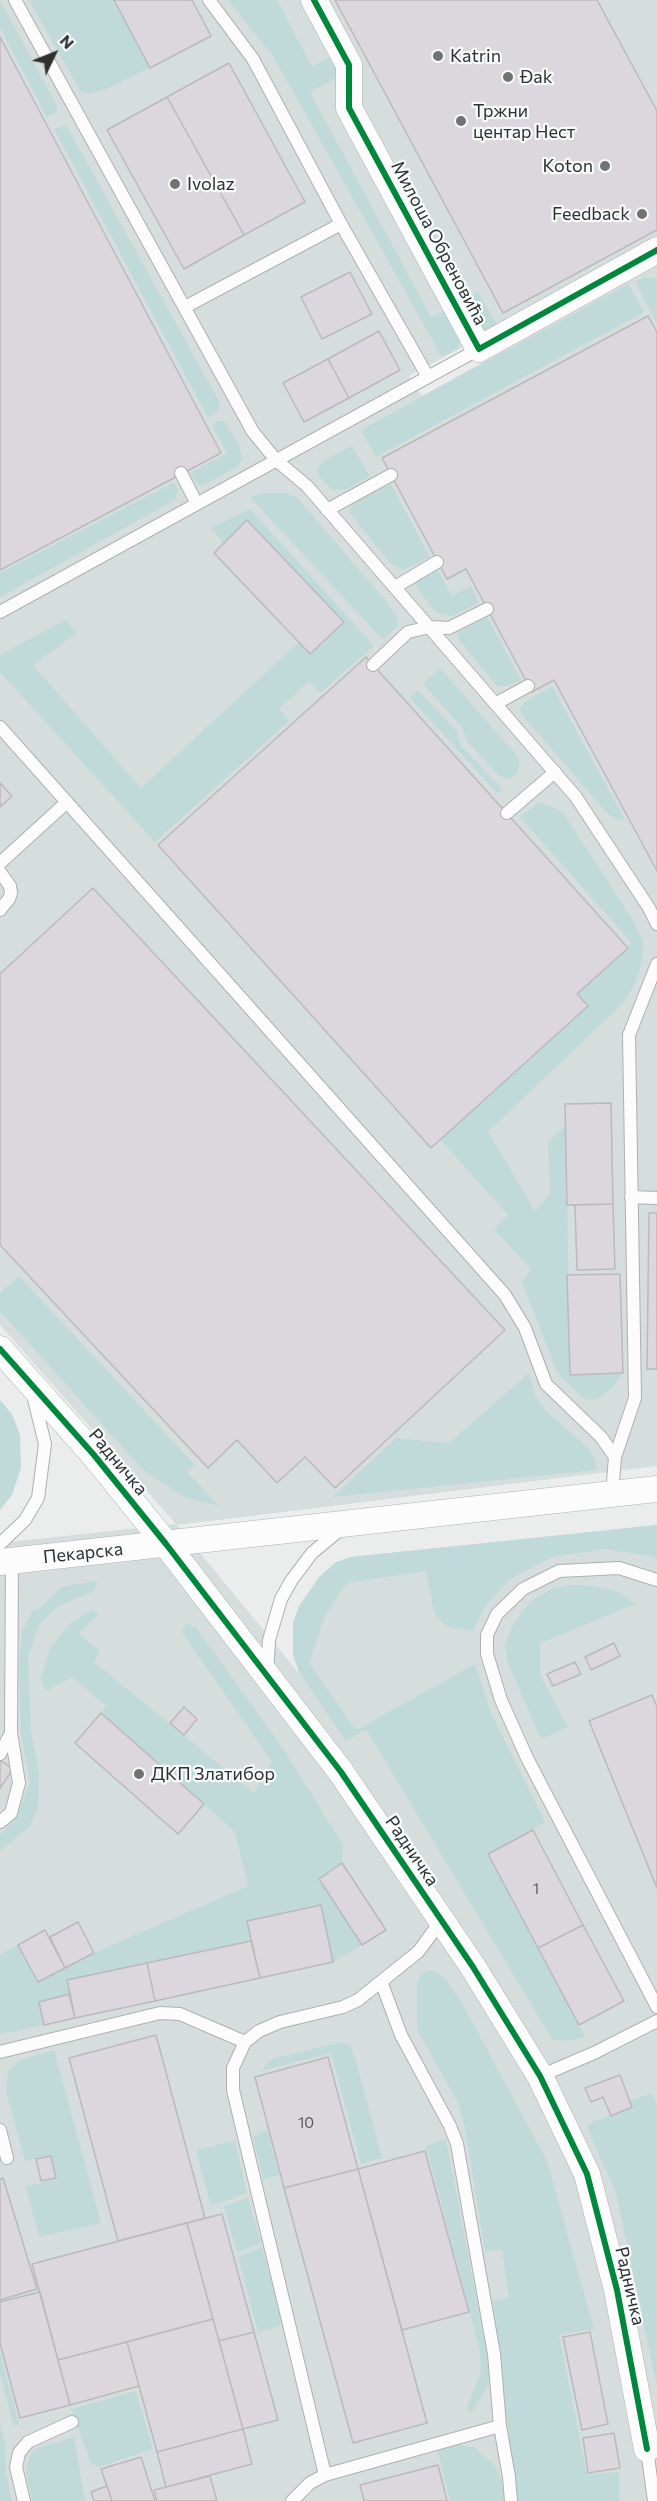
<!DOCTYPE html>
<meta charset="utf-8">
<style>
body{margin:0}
#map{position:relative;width:657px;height:2501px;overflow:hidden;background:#eaedec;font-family:Commissioner,sans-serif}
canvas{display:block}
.north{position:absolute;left:24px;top:24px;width:60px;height:60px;-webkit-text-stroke:4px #f7fbfb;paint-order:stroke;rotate:47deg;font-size:16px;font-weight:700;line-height:24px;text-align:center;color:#2f3131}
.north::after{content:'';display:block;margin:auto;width:21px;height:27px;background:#2f3131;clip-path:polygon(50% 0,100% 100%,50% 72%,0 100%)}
</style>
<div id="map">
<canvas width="657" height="2501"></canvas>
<div class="north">N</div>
</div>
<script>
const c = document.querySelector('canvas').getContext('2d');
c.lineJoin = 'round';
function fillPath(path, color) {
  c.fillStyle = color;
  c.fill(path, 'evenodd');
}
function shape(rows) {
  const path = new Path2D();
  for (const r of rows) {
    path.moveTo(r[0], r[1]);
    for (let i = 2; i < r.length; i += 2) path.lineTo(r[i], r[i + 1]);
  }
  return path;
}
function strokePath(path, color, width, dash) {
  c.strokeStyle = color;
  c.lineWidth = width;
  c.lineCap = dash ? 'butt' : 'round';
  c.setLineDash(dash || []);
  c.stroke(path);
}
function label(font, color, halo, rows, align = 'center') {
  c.font = font + ' Commissioner,sans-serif';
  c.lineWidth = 4.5;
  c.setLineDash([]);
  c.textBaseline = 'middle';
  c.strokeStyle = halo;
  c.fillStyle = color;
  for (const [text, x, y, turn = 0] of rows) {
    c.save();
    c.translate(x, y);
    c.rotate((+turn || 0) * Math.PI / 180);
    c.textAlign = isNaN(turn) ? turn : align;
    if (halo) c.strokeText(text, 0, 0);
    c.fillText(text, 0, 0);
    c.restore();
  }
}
fillPath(shape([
 [0,0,657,0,657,242,409,376,422,396,657,265,657,1466,177,1525,298,1672,351,1557,657,1525,657,2501,0,2501,0,1543,176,1524,0,1325]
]), '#d5dedd');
fillPath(shape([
 [0,0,57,106,57,112,47,117,0,28],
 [29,0,114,0,150,68,106,89,91,94,81,92],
 [228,0,277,0,312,67,333,56,342,75,310,92,431,317,446,311,461,338,457,349,442,357,273,56],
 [66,125,219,401,219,410,208,418,54,129],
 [644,278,657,278,657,324,635,281],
 [628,284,644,312,376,457,361,430],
 [478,292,497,325,492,331,485,330,480,326,466,300],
 [220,420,226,423,240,447,242,459,238,466,203,486,197,483,190,473,227,453,212,425],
 [352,446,370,477,346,489,332,490,319,476,318,467,325,460],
 [174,482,178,490,175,500,0,597,0,573],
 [391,484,430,557,404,570,391,564,349,512,352,504],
 [263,493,285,493,297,497,387,603,397,616,397,626,383,640,250,497],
 [250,509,374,646,320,693,309,681,279,709,289,721,155,842,0,672,0,655,65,620,77,633,33,665,141,788,299,642,311,654,344,622,248,520,224,543,211,528],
 [437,569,452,596,471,586,479,603,452,616,436,613,414,583],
 [487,617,521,680,508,686,497,686,459,640,458,633,463,630],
 [440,668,519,758,519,768,515,775,508,779,498,775,467,741,462,727,423,684],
 [552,686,624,818,622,820,616,819,607,813,522,715,520,708,525,702],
 [418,690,457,731,460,745,502,789,498,794,410,698],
 [539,802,561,811,568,820,634,922,643,941,642,961,636,982,624,1002,488,1132,535,1211,550,1194,548,1141,566,1126,570,1374,623,1373,612,1388,599,1398,589,1400,580,1396,557,1372,522,1282,531,1269,494,1229,508,1215,440,1139,588,1006,577,994,632,943,520,817],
 [19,1276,195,1465,187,1472,219,1506,186,1498,143,1470,0,1311,0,1293],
 [529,1373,535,1396,547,1412,588,1448,596,1461,597,1470,333,1497,396,1438,449,1443],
 [0,1400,12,1414,20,1435,21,1468,12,1495,0,1510],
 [657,1525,657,1560,650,1556,605,1549,552,1557,510,1579,486,1605,473,1631,445,1626,434,1612,426,1571,347,1583,325,1616,309,1663,356,1730,475,1664,492,1715,545,1822,488,1854,585,2037,564,2041,552,2039,366,1729,346,1741,299,1672,293,1655,293,1623,299,1606,319,1577,336,1562,351,1557],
 [97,1581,94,1591,55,1608,39,1625,28,1657,31,1732,39,1774,38,1807,30,1826,0,1851,0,1835,17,1815,30,1782,21,1735,19,1660,22,1632,33,1610,38,1610,62,1587],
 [572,1585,595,1586,618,1592,636,1604,540,1643,540,1675,568,1727,541,1739,508,1664,505,1644,512,1626,530,1602,551,1589],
 [92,1610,99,1614,79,1634,100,1651,94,1662,254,1793,272,1762,181,1631,187,1623,197,1629,284,1750,343,1845,342,1863,319,1879,362,1945,333,1962,320,1905,247,1921,251,1941,67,1980,69,1994,39,2002,44,2025,0,2034,0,1955,18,1945,38,1982,94,1953,248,1886,235,1832,101,1713,106,1706,72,1677,45,1691,41,1679,50,1648,70,1624],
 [429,1970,436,1972,447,1981,462,2003,547,2161,594,2329,559,2335,587,2474,619,2472,619,2501,517,2501,493,2301,509,2297,502,2250,485,2251,465,2128,458,2102,417,2030,417,1986,421,1974],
 [343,2042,351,2047,356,2061,382,2158,361,2164,331,2053,261,2071,272,2059],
 [54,2050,101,2223,39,2237,26,2187,57,2179,52,2155,25,2161,6,2091,8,2071,18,2061],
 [652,2093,657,2105,657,2387,616,2193,587,2127,592,2122,632,2107,630,2101],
 [267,2130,279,2175,263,2179,253,2136],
 [446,2139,488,2359,489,2380,485,2392,471,2413,467,2407,481,2371,480,2350,426,2146],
 [235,2141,247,2193,211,2206,196,2150],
 [248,2198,261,2243,237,2253,224,2206],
 [262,2247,281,2318,280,2326,258,2332,238,2257],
 [0,2351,19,2424,14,2426,0,2374],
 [136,2391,153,2449,99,2467,91,2463,71,2409],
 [0,2423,5,2443,6,2473,12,2501,0,2501],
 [74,2437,85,2501,32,2501,26,2472,31,2453,37,2448],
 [456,2444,475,2448,495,2466,502,2481,504,2501,450,2501,437,2448]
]), '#c0dad9');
const building = shape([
 [114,0,192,0,211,36,150,68,114,0],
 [335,0,597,0,657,111,657,230,503,313,335,0],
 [0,37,221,453,0,570,0,37],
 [229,63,305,202,244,235,167,97,229,63],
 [167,97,244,235,184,269,107,130,167,97],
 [350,272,372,314,322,339,301,297,350,272],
 [648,316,657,332,657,871,554,680,532,692,466,569,447,579,382,458,648,316],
 [379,331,400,370,349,398,328,359,379,331],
 [328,359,349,398,304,422,283,383,328,359],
 [247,520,344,622,310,654,214,553,247,520],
 [366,657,628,948,577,994,588,1006,431,1148,158,845,366,657],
 [0,783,12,796,0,807,0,783],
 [93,888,505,1330,335,1488,305,1457,277,1483,237,1440,208,1468,0,1245,0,974,93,888],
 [611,1103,613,1204,567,1205,565,1104,611,1103],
 [613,1204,615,1269,577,1270,575,1205,613,1204],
 [649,1213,657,1213,657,1369,647,1369,649,1213],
 [620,1274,623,1373,570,1375,567,1275,620,1274],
 [614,1643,620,1656,591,1670,585,1657,614,1643],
 [575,1662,581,1674,553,1686,547,1674,575,1662],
 [652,1695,657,1707,657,1888,589,1721,652,1695],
 [184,1707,197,1719,184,1735,170,1723,184,1707],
 [101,1713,204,1804,178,1834,75,1743,101,1713],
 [0,1760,13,1769,0,1788,0,1760],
 [533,1830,583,1925,538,1948,488,1854,533,1830],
 [342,1863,386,1930,362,1945,319,1879,342,1863],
 [321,1905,333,1962,260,1978,247,1921,321,1905],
 [78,1922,94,1953,65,1968,50,1937,78,1922],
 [583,1925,624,2001,579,2025,538,1948,583,1925],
 [45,1930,65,1968,38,1982,18,1945,45,1930],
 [251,1941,260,1978,155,2001,147,1963,251,1941],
 [147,1963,155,2001,75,2018,67,1980,147,1963],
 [69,1994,75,2018,44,2025,39,2002,69,1994],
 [156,2035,205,2218,118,2241,69,2058,156,2035],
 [328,2057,358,2169,284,2188,255,2077,328,2057],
 [620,2075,632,2107,611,2116,603,2097,591,2102,585,2088,620,2075],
 [425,2151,469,2312,402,2330,358,2169,425,2151],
 [51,2156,56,2178,41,2181,36,2159,51,2156],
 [358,2169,427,2423,353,2443,284,2188,358,2169],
 [3,2178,37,2289,0,2300,0,2179,3,2178],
 [222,2214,254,2332,219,2341,187,2223,222,2214],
 [187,2223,213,2319,58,2360,32,2264,187,2223],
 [40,2292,70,2405,20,2418,0,2343,0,2302,40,2292],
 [213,2319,243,2429,157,2452,127,2342,213,2319],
 [254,2332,278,2420,243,2429,219,2341,254,2332],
 [590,2332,608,2424,582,2430,563,2337,590,2332],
 [127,2342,139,2386,70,2405,58,2360,127,2342],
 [243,2429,252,2464,166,2487,157,2452,243,2429],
 [614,2433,620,2468,588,2473,583,2438,614,2433],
 [141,2457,155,2501,112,2501,101,2469,141,2457],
 [438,2465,447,2501,364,2501,360,2485,438,2465],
 [210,2476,217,2501,157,2501,154,2490,210,2476],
 [107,2486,112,2501,94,2501,91,2492,107,2486]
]);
fillPath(building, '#dcd6dd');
strokePath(building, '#bababa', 1.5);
const service = shape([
 [15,0,253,432,276,460,307,486,576,797,649,908,657,924],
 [209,0,253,59,341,224,428,377],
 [185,307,341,224],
 [181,473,197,504],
 [327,510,391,475],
 [395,587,437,562],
 [0,612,479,349],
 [373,665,408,632,430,627,449,628,487,609],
 [495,704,528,686],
 [0,727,505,1295,525,1328,546,1384,601,1437,615,1457],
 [507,813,555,772],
 [0,863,67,802],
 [0,872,10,886,11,893,9,899,0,910],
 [631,1197,657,1198],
 [612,1494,615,1457,635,1398,629,1035,657,964],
 [0,1544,25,1520,38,1498,45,1444,33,1395],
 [657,1580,619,1568,559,1571,523,1589,497,1614,487,1635,487,1654,501,1700,527,1758,657,2007],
 [267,1672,269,1640,281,1599,291,1581,312,1553,341,1529],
 [0,1754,11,1733],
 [0,1822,11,1813,19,1783,11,1733,12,1561],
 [382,1984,401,2035,450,2126,457,2144,494,2354,500,2426,509,2477,511,2501],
 [0,2052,160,2013,180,2014,245,2042],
 [540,2076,594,2053,657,2021],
 [0,2130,7,2158],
 [647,2449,654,2501],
 [325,2475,500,2426],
 [24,2501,16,2467,19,2453,28,2442,72,2422],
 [292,2501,310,2483,325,2475,233,2090,233,2068,245,2042,259,2031,280,2022,343,2007,358,2000,418,1952,441,1921]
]);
const minor = shape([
 [314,0,349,65,349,108,479,349,657,250],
 [0,1349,94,1455,166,1544,341,1772,473,1967,540,2076,587,2174,617,2290,647,2449],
 [0,1562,657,1489]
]);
strokePath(service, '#afb0b0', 14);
strokePath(minor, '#afb0b0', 27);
strokePath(service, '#fcfcfc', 12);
strokePath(minor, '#fcfcfc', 26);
strokePath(shape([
 [314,0,349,65,349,108,479,349,657,250],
 [0,1349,94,1455,166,1544,341,1772,473,1967,540,2076,587,2174,617,2290,647,2449]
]), '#00873e', 6);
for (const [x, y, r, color] of [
 [438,56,6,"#707372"],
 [508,77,6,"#707372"],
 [461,121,6,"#707372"],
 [605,166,6,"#707372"],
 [175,184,6,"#707372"],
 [642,214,6,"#707372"],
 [139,1774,6,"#707372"]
]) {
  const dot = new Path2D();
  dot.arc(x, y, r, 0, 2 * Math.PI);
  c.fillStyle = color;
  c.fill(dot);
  strokePath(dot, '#f7fbfb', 2);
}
label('15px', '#5a5a5c', null, [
 ["1",536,1889],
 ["10",306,2123]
]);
label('18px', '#2f3131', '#f7fbfb', [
 ["Katrin",450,56],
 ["Đak",520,77],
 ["Тржни",473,111],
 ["центар Нест",473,132],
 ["Koton",593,166,"right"],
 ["Ivolaz",187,184],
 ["Feedback",630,214,"right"],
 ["ДКП Златибор",151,1774]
], 'left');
label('18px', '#2f3131', '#f7fbfb', [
 ["Милоша Обреновића",439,243,62],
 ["Радничка",118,1462,50],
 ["Пекарска",83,1553,-6],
 ["Радничка",412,1851,56],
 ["Радничка",630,2286,77]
]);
</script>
